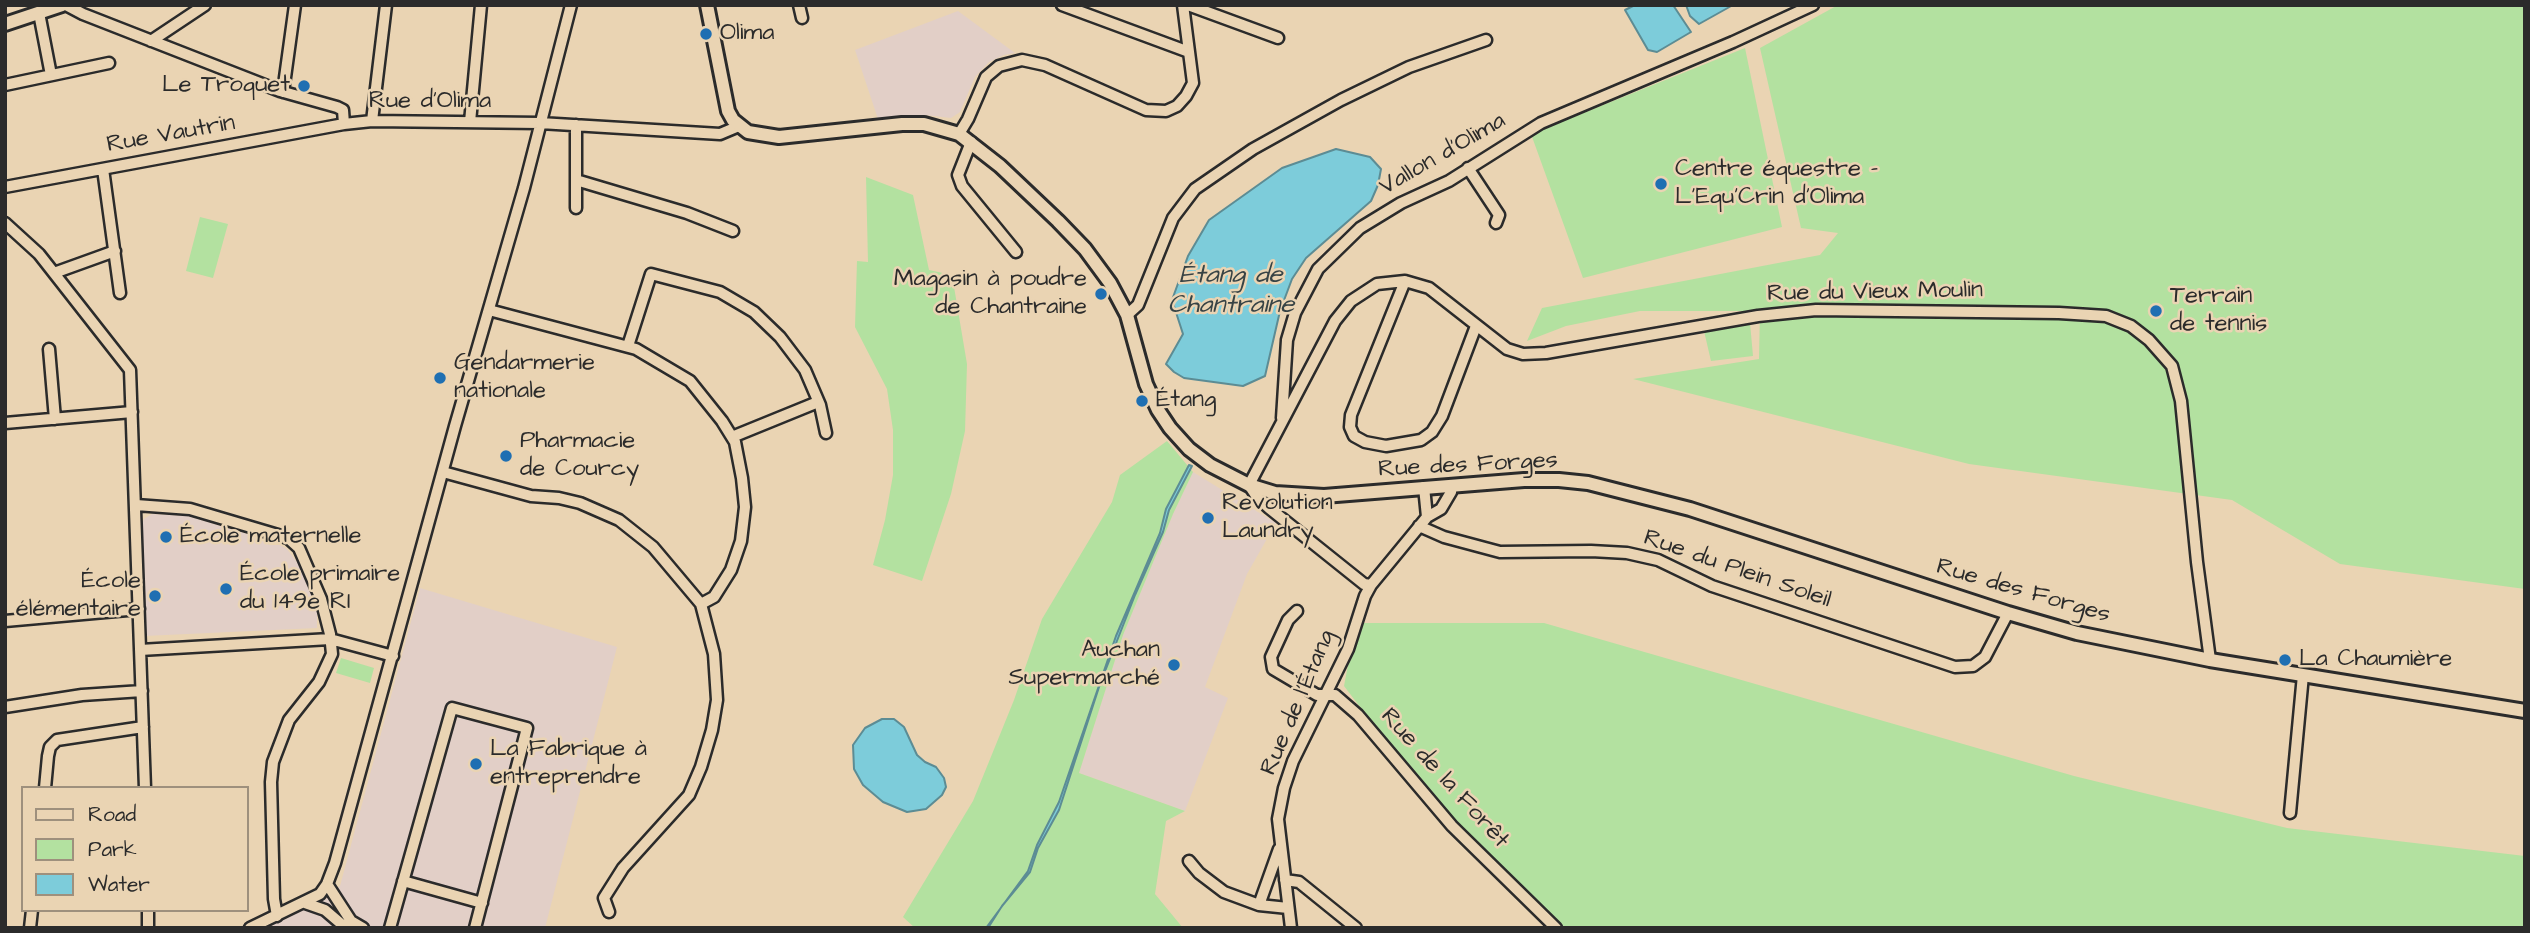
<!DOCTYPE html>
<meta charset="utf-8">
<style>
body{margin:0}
#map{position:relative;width:2530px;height:933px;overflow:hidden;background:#ead4b3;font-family:"Architects Daughter",sans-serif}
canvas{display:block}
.frame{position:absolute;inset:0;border:7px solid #2b2b2b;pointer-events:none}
.legend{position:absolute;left:21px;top:786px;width:228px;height:126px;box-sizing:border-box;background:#ead4b3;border:2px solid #9e907d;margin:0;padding:9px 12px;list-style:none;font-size:21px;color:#2b2b2b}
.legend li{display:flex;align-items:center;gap:14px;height:35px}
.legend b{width:35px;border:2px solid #9e907d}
</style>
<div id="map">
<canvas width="2530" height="933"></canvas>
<div class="frame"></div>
<ul class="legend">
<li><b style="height:9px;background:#ead4b3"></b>Road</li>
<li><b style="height:19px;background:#b3e1a0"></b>Park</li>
<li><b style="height:19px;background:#7dccda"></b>Water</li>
</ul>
</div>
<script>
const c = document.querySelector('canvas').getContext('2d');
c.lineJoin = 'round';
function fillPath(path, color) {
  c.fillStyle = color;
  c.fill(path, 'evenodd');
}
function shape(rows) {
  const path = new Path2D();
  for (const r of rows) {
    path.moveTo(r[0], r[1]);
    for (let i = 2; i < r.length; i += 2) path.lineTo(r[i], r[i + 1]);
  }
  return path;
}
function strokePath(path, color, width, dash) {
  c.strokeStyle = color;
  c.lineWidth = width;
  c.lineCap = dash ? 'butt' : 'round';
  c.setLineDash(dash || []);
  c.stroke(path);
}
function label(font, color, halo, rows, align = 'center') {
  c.font = font + ' "Architects Daughter",sans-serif';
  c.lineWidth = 5;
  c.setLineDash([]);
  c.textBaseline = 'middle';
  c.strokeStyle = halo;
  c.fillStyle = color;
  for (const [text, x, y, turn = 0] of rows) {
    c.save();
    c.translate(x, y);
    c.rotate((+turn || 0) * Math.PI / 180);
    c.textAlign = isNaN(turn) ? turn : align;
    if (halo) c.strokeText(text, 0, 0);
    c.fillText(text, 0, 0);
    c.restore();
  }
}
fillPath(shape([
 [958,11,1015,53,1004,55,989,62,975,77,960,112,951,118,925,115,878,119,855,50],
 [1193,472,1276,523,1247,574,1205,687,1228,698,1185,811,1079,773,1123,635,1173,514],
 [152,514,188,516,251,535,270,545,280,545,287,549,303,570,317,608,317,628,144,636,140,528,144,519],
 [420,588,617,647,545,928,266,928,299,912,340,886]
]), '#e2cfc7');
fillPath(shape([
 [1838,5,2525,5,2525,589,2340,564,2232,500,1969,464,1633,379,1759,359,1760,311,1640,311,1566,326,1527,341,1542,308,1820,255,1838,233,1801,228,1760,48],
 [1745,48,1782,227,1583,278,1531,134],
 [866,177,913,195,929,270,952,275,967,364,965,431,951,494,922,581,873,565,885,520,893,475,893,430,887,389,855,327,857,261,868,262],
 [200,217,228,224,213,278,186,271],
 [1750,323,1753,356,1711,361,1704,331],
 [1167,441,1193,472,1173,514,1123,635,1079,773,1185,811,1166,821,1155,894,1183,928,915,928,903,917,973,801,1014,700,1042,619,1112,502,1120,475],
 [1356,623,1544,623,2074,776,2287,828,2525,856,2525,928,1554,928,1441,813,1344,686],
 [341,658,374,668,370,683,336,673]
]), '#b3e1a0');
const water = shape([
 [1635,5,1673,5,1691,32,1657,52,1648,50,1625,10,1635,5],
 [1686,5,1733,5,1699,24,1690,16,1686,5],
 [1336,149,1370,157,1381,169,1378,185,1371,201,1306,258,1292,279,1280,311,1265,376,1243,386,1184,378,1174,372,1166,364,1183,334,1172,300,1188,256,1209,220,1282,168,1336,149],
 [1189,465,1192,466,1169,510,1163,532,1135,595,1100,684,1059,810,1038,848,1030,872,1002,906,988,928,986,928,1028,871,1037,845,1059,802,1116,636,1160,533,1166,509,1189,465],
 [882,719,894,719,904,727,917,755,925,762,936,767,944,778,946,787,942,795,926,809,907,812,883,802,863,785,854,769,853,745,865,728,882,719]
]);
fillPath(water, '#7dccda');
strokePath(water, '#5c8c94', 2);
const minor = shape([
 [66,5,83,14,280,91,337,107,343,110,344,124],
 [799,5,802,18],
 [1062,5,1189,52],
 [1188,5,1278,38],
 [39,13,51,75],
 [151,41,205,5],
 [5,85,109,63],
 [283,92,295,5],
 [372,121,386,5],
 [470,122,481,5],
 [576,125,576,208],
 [959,134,968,119,986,77,999,66,1022,60,1045,65,1146,110,1166,111,1177,106,1186,96,1193,83,1183,5],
 [971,142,958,175,962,186,1016,252],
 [1468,168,1499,215,1496,223],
 [103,169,120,293],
 [576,180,687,213,733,231],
 [5,187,344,124,372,121,540,123,720,134,739,126],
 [5,223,39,254,130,370,145,788],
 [54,273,115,251],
 [1405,281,1351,415,1350,427,1354,436,1365,442,1386,446,1421,440,1432,432,1442,416,1476,326],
 [489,310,636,349,690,381,722,421,735,442,742,478,745,507,741,541,731,570,714,597,701,604],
 [1127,315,1138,305,1173,218,1195,189,1253,149,1341,100,1409,67,1486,40],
 [628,346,651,274,720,292,754,312,780,337,805,370,820,405,826,433],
 [49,349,55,419],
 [1282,418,1287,340,1295,313,1318,269,1360,228,1401,203,1449,181,1541,123,1733,42,1813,5],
 [5,423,132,412],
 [732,437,818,402],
 [443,472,531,496,559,498,580,503,619,520,653,547,701,604,714,654,717,700,712,730,701,767,689,795,623,868,604,898,609,912],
 [1424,487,1427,517],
 [136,505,190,509,288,538,299,548,321,599,330,634,332,654,319,682,289,720,273,762,271,782,274,899,277,916],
 [1419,526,1444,537,1500,552,1591,551,1627,553,1658,560,1712,586,1955,667,1973,666,1985,657,2008,613],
 [1371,585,1364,584,1269,508,1257,497,1249,485,1335,321,1351,301,1377,284,1405,281,1429,288,1507,349,1523,354,1546,353,1758,316,1816,310,2059,313,2106,316,2131,326,2149,340,2172,366,2181,401,2197,562,2210,660],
 [1297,611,1288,620,1271,657,1273,669,1317,695,1335,695,1358,715,1452,826,1556,928],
 [5,621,139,609],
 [140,650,330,639,393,656],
 [5,707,82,695,142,691],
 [45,788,48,756,50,747,57,740,143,727],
 [2290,813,2303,675],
 [1189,861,1199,873,1224,892,1259,905,1288,908],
 [1285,880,1299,882,1356,928],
 [403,881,482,903],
 [327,884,351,921,363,928],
 [305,903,325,910,346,928],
 [1259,905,1279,849],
 [148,910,148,928],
 [30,928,32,910],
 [250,928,320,894,327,884,335,863,455,426,524,188,571,5],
 [390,928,452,708,527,728,475,928],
 [1291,928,1278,819,1284,788,1293,761,1348,649,1365,596,1371,585,1427,517,1441,509,1451,492,1452,485]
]);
const major = shape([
 [707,5,728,111,733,120,748,132,779,137,902,124,924,124,959,134,1000,166,1058,221,1085,249,1110,283,1127,315,1146,384,1158,410,1170,428,1189,449,1210,465,1249,485,1275,493,1324,496,1524,480,1559,480,1588,483,1690,509,2008,613,2077,633,2210,660,2525,711],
 [5,24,62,5]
]);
strokePath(minor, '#2b2b2b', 15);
strokePath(major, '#2b2b2b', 18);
strokePath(minor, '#ead4b3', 10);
strokePath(major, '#ead4b3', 12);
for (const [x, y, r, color] of [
 [706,34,7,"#1f6fb2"],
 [304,86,7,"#1f6fb2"],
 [1661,184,7,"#1f6fb2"],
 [1101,294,7,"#1f6fb2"],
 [2156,311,7,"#1f6fb2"],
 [440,378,7,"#1f6fb2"],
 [1142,401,7,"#1f6fb2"],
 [506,456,7,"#1f6fb2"],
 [1208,518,7,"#1f6fb2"],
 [166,537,7,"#1f6fb2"],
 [226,589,7,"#1f6fb2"],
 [155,596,7,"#1f6fb2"],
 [2285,660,7,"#1f6fb2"],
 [1174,665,7,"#1f6fb2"],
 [476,764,7,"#1f6fb2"]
]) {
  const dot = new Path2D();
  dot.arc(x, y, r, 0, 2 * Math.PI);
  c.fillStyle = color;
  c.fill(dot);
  strokePath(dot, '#ead4b3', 2.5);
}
label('24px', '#2b2b2b', '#ead4b3', [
 ["Olima",720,34],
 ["Le Troquet",290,86,"right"],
 ["Centre équestre -",1675,170],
 ["L'Equ'Crin d'Olima",1675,198],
 ["Magasin à poudre",1087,280,"right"],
 ["de Chantraine",1087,308,"right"],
 ["Terrain",2170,297],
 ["de tennis",2170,325],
 ["Gendarmerie",454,364],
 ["nationale",454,392],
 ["Étang",1156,401],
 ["Pharmacie",520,442],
 ["de Courcy",520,470],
 ["Revolution",1222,504],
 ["Laundry",1222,532],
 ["École maternelle",180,537],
 ["École primaire",240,575],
 ["du 149e RI",240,603],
 ["École",141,582,"right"],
 ["élémentaire",141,610,"right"],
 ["Auchan",1160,651,"right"],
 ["Supermarché",1160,679,"right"],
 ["La Chaumière",2299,660],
 ["La Fabrique à",490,750],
 ["entreprendre",490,778]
], 'left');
label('24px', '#2b2b2b', '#ead4b3', [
 ["Rue d'Olima",430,102],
 ["Rue Vautrin",171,135,-10],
 ["Vallon d'Olima",1443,155,-30],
 ["Rue du Vieux Moulin",1875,293,-1],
 ["Rue des Forges",1468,466,-3],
 ["Rue du Plein Soleil",1737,570,19],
 ["Rue des Forges",2023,592,16],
 ["Rue de l'Étang",1299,703,-67],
 ["Rue de la Forêt",1444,779,48]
]);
label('italic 26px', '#374345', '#ead4b3', [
 ["Étang de",1231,277],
 ["Chantraine",1231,307]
]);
</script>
